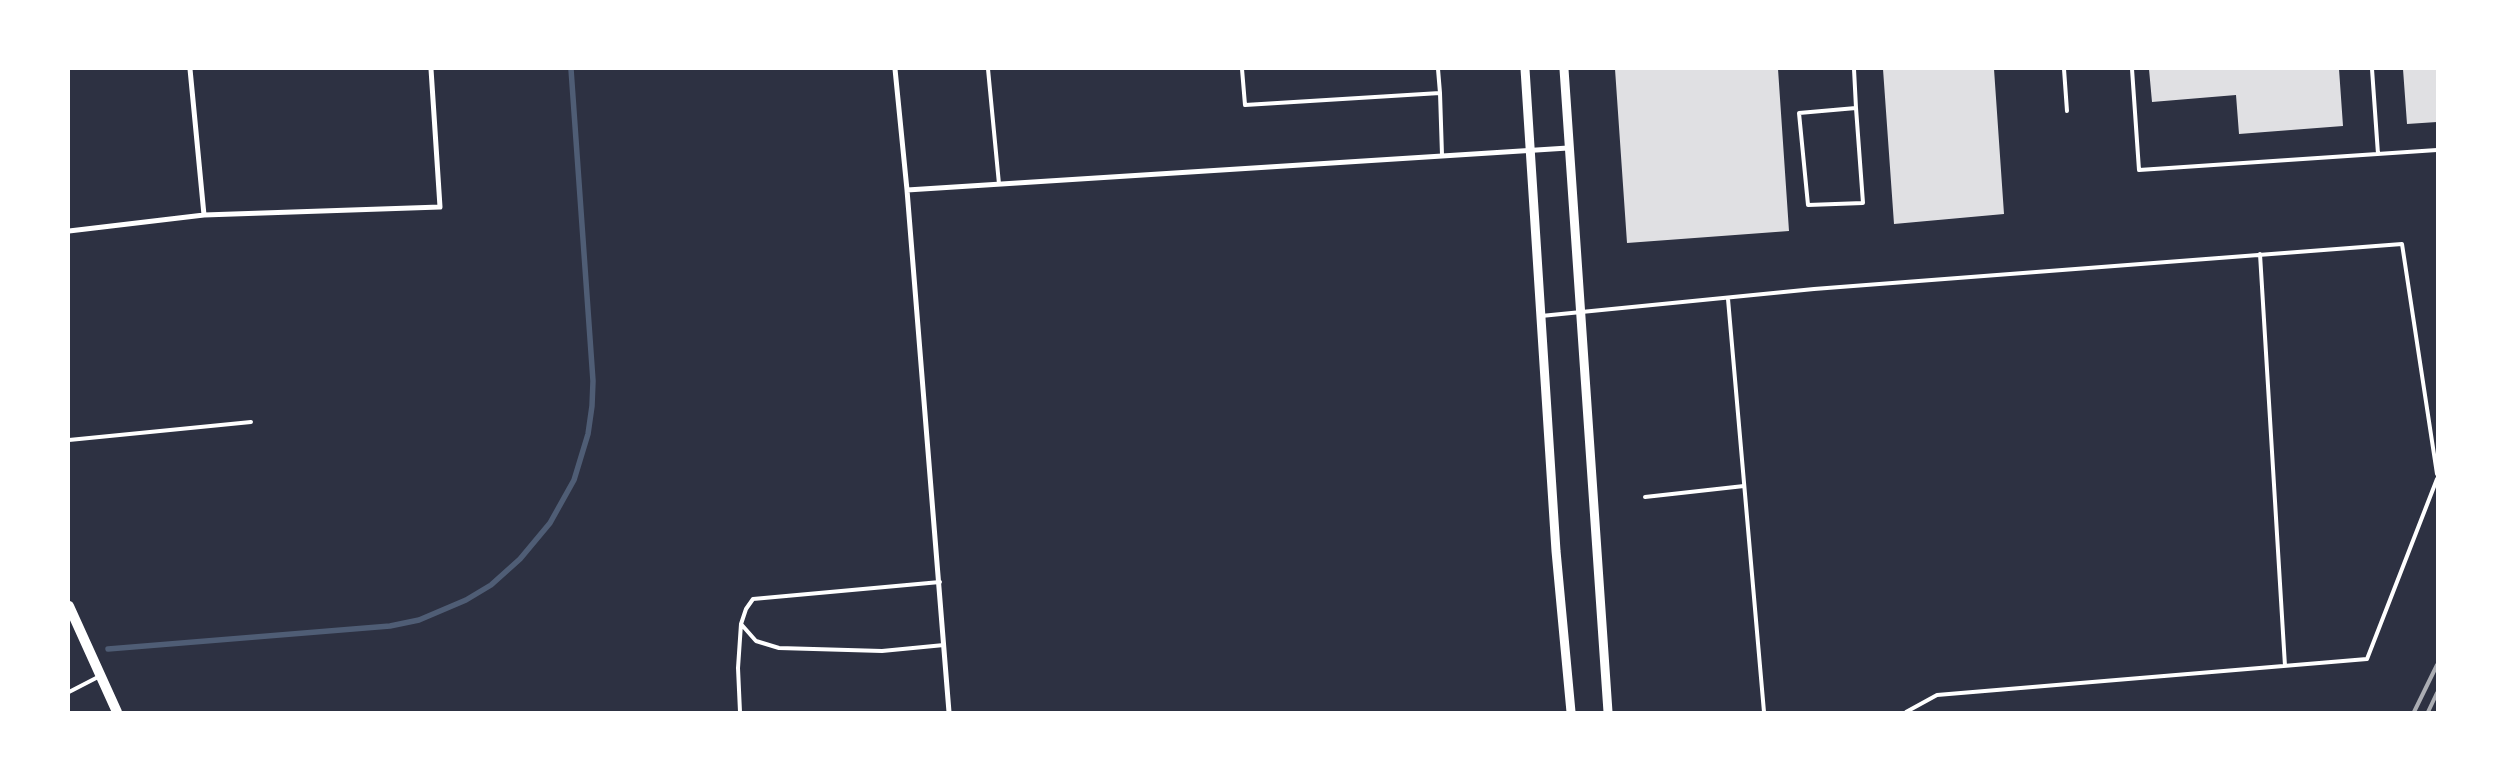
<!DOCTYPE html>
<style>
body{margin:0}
#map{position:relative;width:2506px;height:781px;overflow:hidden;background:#2d3142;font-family:"DejaVu Sans",sans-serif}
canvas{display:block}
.frame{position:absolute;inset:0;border:70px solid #fff;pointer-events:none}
</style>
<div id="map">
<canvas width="2506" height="781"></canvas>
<div class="frame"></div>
</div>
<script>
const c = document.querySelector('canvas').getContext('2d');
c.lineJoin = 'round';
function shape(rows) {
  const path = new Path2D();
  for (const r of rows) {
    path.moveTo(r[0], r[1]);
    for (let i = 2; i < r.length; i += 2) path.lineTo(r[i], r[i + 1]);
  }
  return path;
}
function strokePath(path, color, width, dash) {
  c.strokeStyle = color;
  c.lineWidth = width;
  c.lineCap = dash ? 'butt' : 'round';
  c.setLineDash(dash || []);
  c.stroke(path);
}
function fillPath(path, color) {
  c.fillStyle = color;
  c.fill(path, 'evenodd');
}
strokePath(shape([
 [108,649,390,626,419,620,466,600,491,585,520,559,550,523,574,480,588,434,592,406,593,381,571,69]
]), '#4f5d75', 5.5);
fillPath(shape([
 [1615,69,1778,69,1789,231,1627,243],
 [1883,69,1994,69,2004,214,1894,224],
 [2149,69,2339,69,2343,126,2239,134,2236,95,2152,102],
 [2403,69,2437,69,2437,122,2407,124]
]), '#e0e0e3');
strokePath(shape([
 [988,69,999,184],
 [1242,69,1245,105,1440,93,1438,69],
 [1854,69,1856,108,1863,203,1808,205,1799,113,1856,108],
 [2064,69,2067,111],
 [2132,69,2139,170,2437,150],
 [2372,69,2378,154],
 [1440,93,1442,155],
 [2260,254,2285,666],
 [1728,299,1764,712],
 [1541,316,1814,289,2402,244,2437,474],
 [69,440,251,422],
 [1645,497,1744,486],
 [741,624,756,641,779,648,882,651,944,645],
 [69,692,100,676],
 [740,712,738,668,741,624,746,609,753,599,940,582],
 [1906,712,1937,695,2367,659,2437,479]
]), '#fff', 4);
strokePath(shape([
 [190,69,204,215],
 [895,69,907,190,949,712],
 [907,190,1568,148],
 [69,231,204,215,440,207,431,69]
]), '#fff', 5);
strokePath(shape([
 [1525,69,1556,551,1571,712],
 [1564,69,1608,712]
]), '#fff', 9);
strokePath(shape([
 [69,606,117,712]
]), '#fff', 10);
strokePath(shape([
 [2414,712,2437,665],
 [2428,712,2437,693]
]), '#abadb3', 4);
</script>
